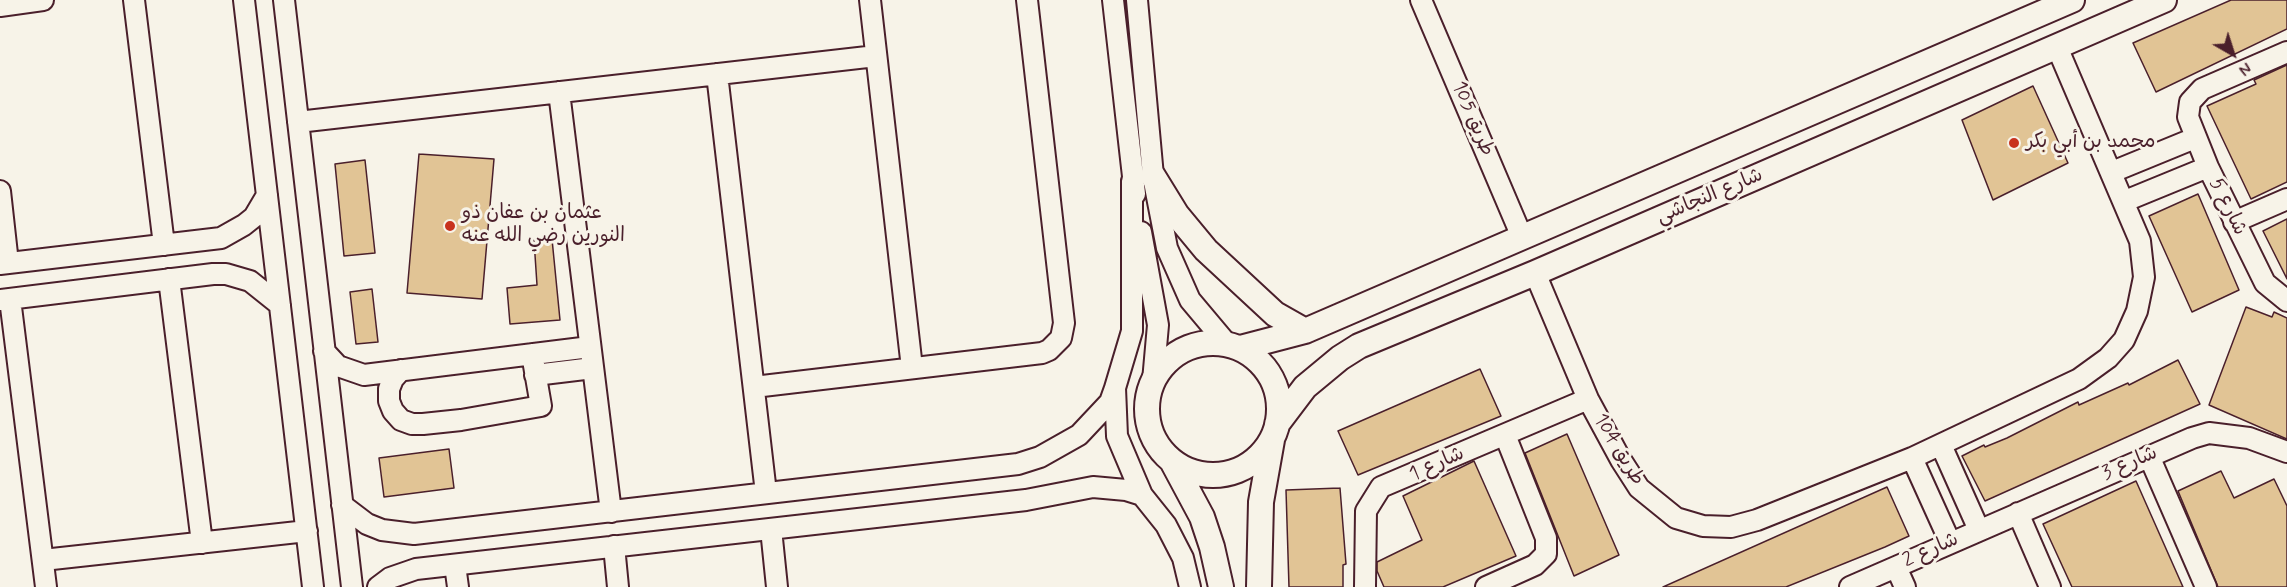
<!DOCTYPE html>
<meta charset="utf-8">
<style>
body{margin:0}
#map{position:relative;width:2287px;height:587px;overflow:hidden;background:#f7f3e8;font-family:Mynerve,sans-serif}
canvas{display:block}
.north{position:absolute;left:2203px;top:24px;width:60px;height:60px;-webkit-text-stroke:4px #f7f3e8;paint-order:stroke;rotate:141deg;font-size:16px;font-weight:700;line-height:24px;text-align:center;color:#4a1f2b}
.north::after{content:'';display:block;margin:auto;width:21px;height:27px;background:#4a1f2b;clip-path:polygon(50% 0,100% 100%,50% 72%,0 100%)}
</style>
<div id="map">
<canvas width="2287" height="587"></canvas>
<div class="north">N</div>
</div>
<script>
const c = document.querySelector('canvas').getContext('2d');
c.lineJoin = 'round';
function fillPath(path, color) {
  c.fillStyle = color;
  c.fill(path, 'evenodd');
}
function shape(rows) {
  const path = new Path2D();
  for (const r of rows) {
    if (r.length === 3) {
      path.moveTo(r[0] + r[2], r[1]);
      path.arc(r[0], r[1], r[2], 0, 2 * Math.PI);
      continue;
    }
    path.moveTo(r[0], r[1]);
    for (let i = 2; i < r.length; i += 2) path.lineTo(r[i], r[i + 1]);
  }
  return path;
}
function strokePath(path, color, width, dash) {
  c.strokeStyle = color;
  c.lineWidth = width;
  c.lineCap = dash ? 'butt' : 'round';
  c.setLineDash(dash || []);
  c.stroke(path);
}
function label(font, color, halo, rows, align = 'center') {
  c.font = font + ' Mynerve,"Playpen Sans Arabic",sans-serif';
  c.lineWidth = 6;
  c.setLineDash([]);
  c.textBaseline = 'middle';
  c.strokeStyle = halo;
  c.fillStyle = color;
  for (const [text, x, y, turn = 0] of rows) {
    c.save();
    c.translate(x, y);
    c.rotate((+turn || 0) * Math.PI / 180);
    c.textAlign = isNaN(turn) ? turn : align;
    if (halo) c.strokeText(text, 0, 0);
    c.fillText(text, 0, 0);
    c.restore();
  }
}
const building = shape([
 [2231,0,2287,0,2287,29,2156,92,2133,43,2231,0],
 [2287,65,2287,182,2251,199,2207,106,2256,84,2254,80,2287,65],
 [2033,86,2068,163,1993,200,1962,120,2033,86],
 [419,154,494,159,482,299,407,293,419,154],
 [365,160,375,253,344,256,335,164,365,160],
 [2198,194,2239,290,2192,312,2149,216,2198,194],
 [2287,219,2287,279,2263,231,2287,219],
 [552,239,560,320,510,324,507,288,537,285,534,240,552,239],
 [372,289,378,342,356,344,350,292,372,289],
 [2246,307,2272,317,2274,312,2287,318,2287,439,2209,405,2246,307],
 [2178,360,2200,404,1985,501,1962,456,1984,445,1985,447,2007,438,2078,402,2079,405,2128,383,2129,385,2178,360],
 [1480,369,1501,416,1358,475,1338,431,1480,369],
 [1567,434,1619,555,1574,576,1525,453,1567,434],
 [449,449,454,488,384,497,379,458,449,449],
 [1474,461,1516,556,1443,587,1384,587,1377,571,1377,562,1422,540,1403,496,1474,461],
 [2221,471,2234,498,2274,479,2287,506,2287,587,2218,587,2178,491,2221,471],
 [2136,481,2183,587,2072,587,2043,524,2136,481],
 [1887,487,1909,536,1885,547,1786,587,1663,587,1887,487],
 [1340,488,1346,564,1343,565,1343,587,1289,587,1286,490,1340,488]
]);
fillPath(building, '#e1c495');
strokePath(building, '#4a1f2b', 1.5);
const minor = shape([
 [134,0,164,245],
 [244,0,313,587],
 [284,0,352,587],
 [870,0,912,368],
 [1113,0,1135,194],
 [1137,0,1153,176,1167,248,1190,300,1227,344],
 [1421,0,1522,237],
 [0,6,43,0],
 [2287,52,2202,89,2190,102,2188,117,2208,167,2265,283,2287,301],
 [717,74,766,493],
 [559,92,611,512],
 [298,122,876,56],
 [2112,172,2195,138],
 [1132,181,1132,331,1115,388,1117,436,1142,495,1166,525,1183,558,1190,587],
 [0,191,8,263],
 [2125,201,2208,167],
 [2234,222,2287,199],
 [1141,232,1158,325,1153,381],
 [0,264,221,238,244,225,254,217,267,195],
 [1535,273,1588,399,1621,460,1639,488,1676,518,1703,526,1731,527,1757,520,1912,458,2079,379,2108,358,2124,340,2137,311,2144,277,2140,241,2057,47],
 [169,279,202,543],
 [10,299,46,587],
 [0,300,213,274,226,274,250,281,280,305],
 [324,351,338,366,364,375,590,347],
 [401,370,393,379,389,389,389,401,393,411,401,420,412,424,423,424,461,420,541,406,532,354],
 [535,375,593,368],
 [754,387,1042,353,1049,350,1061,338,1064,323,1027,0],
 [1941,445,1979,530],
 [2149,456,2206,587],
 [1912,458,1950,542],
 [342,505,367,524,382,530,414,534,1018,464,1040,457,1079,435,1110,402,1115,388],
 [2018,513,2050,587],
 [771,529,777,587],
 [614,546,618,587],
 [43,560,307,531],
 [455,565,458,587],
 [1896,567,1905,587],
 [378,587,390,578,416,569,1026,500,1093,487,1126,490,1142,495],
 [1365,587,1366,511,1381,487,1588,399],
 [1486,587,1535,565,1546,554,1546,538,1505,435],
 [1850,587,2192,438,2209,433,2249,438,2287,452]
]);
const major = shape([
 [1153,176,1177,215,1206,250,1275,314,1305,331],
 [1213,409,66],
 [1240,348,1305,331,2072,0],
 [1277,424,1305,387,1340,358,1359,346,1535,273,2164,0],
 [1172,461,1202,517,1212,547,1221,587],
 [1259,587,1261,502,1272,440]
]);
strokePath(minor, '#4a1f2b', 24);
strokePath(major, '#4a1f2b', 28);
strokePath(minor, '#f7f3e8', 20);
strokePath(major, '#f7f3e8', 24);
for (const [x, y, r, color] of [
 [2014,143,6,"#c8321e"],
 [450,226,6,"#c8321e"]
]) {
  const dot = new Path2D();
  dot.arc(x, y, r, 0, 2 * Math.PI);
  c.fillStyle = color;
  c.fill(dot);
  strokePath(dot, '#f7f3e8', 2);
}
label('20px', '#4a1f2b', '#f7f3e8', [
 ["طريق 105",1472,119,67],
 ["شارع النجاشي",1710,197,-23],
 ["شارع 5",2227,207,64],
 ["طريق 104",1618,450,59],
 ["شارع 3",2130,464,-23],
 ["شارع 1",1437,465,-24],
 ["شارع 2",1931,551,-24]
]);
label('20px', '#4a1f2b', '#f7f3e8', [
 ["محمد بن أبي بكر",2026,143],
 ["عثمان بن عفان ذو",462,214],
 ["النورين رضي الله عنه",462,237]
], 'left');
</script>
